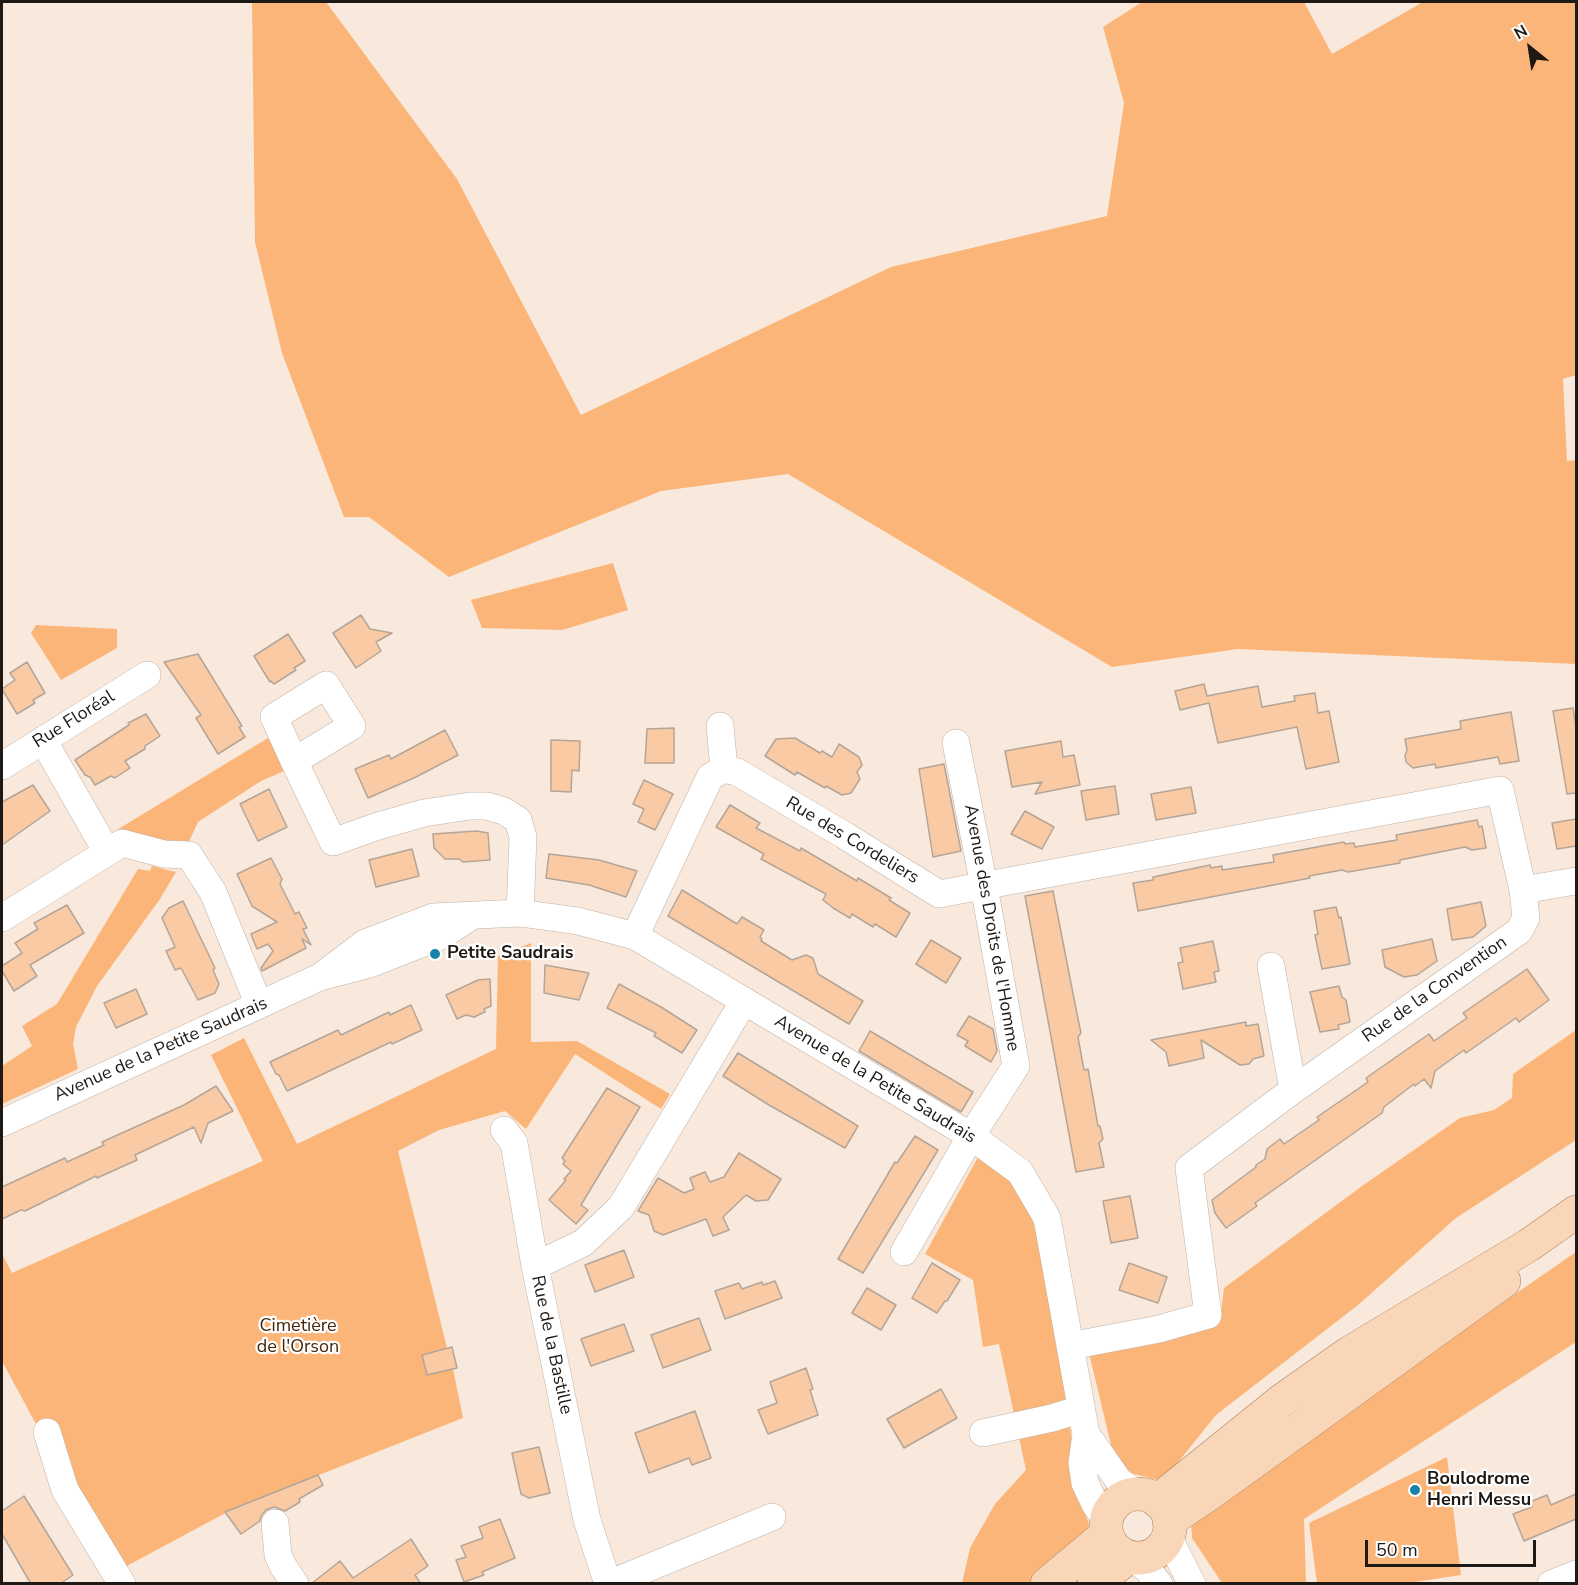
<!DOCTYPE html>
<meta charset="utf-8">
<style>
body{margin:0}
#map{position:relative;width:1578px;height:1585px;overflow:hidden;background:#f9e9dc;font-family:"Nunito Sans",sans-serif}
canvas{display:block}
.frame{position:absolute;inset:0;border:3px solid #1e1914;pointer-events:none}
.north{position:absolute;left:1500px;top:18px;width:60px;height:60px;-webkit-text-stroke:4px #fff;paint-order:stroke;rotate:330deg;font-size:16px;font-weight:700;line-height:24px;text-align:center;color:#1e1914}
.north::after{content:'';display:block;margin:auto;width:21px;height:27px;background:#1e1914;clip-path:polygon(50% 0,100% 100%,50% 72%,0 100%)}
.scale{position:absolute;left:1365px;top:1540px;width:171px;height:27px;box-sizing:border-box;border:3px solid #1e1914;border-top:0;padding-left:8px;font-size:18px;line-height:21px;white-space:nowrap;color:#1e1914;-webkit-text-stroke:4px #fff;paint-order:stroke}
</style>
<div id="map">
<canvas width="1578" height="1585"></canvas>
<div class="frame"></div>
<div class="north">N</div>
<div class="scale">50 m</div>
</div>
<script>
const c = document.querySelector('canvas').getContext('2d');
c.lineJoin = 'round';
function fillPath(path, color) {
  c.fillStyle = color;
  c.fill(path, 'evenodd');
}
function shape(rows) {
  const path = new Path2D();
  for (const r of rows) {
    if (r.length === 3) {
      path.moveTo(r[0] + r[2], r[1]);
      path.arc(r[0], r[1], r[2], 0, 2 * Math.PI);
      continue;
    }
    path.moveTo(r[0], r[1]);
    for (let i = 2; i < r.length; i += 2) path.lineTo(r[i], r[i + 1]);
  }
  return path;
}
function strokePath(path, color, width, dash) {
  c.strokeStyle = color;
  c.lineWidth = width;
  c.lineCap = dash ? 'butt' : 'round';
  c.setLineDash(dash || []);
  c.stroke(path);
}
function label(font, color, halo, rows, align = 'center') {
  c.font = font + ' "Nunito Sans",sans-serif';
  c.lineWidth = 4.5;
  c.setLineDash([]);
  c.textBaseline = 'middle';
  c.strokeStyle = halo;
  c.fillStyle = color;
  for (const [text, x, y, turn = 0] of rows) {
    c.save();
    c.translate(x, y);
    c.rotate((+turn || 0) * Math.PI / 180);
    c.textAlign = isNaN(turn) ? turn : align;
    if (halo) c.strokeText(text, 0, 0);
    c.fillText(text, 0, 0);
    c.restore();
  }
}
fillPath(shape([
 [252,2,326,2,457,179,581,415,891,267,1107,216,1124,103,1103,27,1142,2,1304,2,1332,54,1423,2,1576,2,1576,375,1563,379,1567,461,1576,460,1576,664,1238,649,1112,667,788,474,661,491,449,577,369,517,344,517,282,353,255,242],
 [613,563,628,610,562,630,482,628,471,600],
 [36,625,117,629,117,648,61,680,31,633],
 [273,735,289,769,261,781,198,822,186,848,146,835,110,834],
 [152,866,176,872,160,899,97,986,76,1027,73,1044,78,1069,2,1104,2,1066,32,1046,22,1026,57,1004,138,869,150,871],
 [531,943,531,1042,577,1041,670,1094,661,1109,575,1054,526,1129,505,1111,439,1130,398,1151,447,1348,452,1347,457,1365,457,1368,453,1369,463,1418,233,1509,123,1568,66,1480,2,1361,2,1254,12,1273,263,1161,211,1055,244,1038,297,1144,496,1049,498,956],
 [1576,1030,1576,1140,1456,1218,1358,1305,1216,1415,1163,1481,1130,1473,1112,1449,1089,1353,1220,1321,1224,1288,1362,1186,1460,1118,1494,1110,1512,1098,1513,1074],
 [978,1157,1008,1179,1030,1211,1041,1251,1067,1397,1076,1483,1089,1525,1085,1541,1041,1583,962,1583,970,1548,995,1504,1026,1470,999,1344,983,1347,973,1280,925,1254],
 [1576,1252,1576,1342,1304,1519,1306,1583,1222,1583,1192,1538,1191,1521,1331,1421],
 [1447,1457,1461,1575,1402,1584,1317,1583,1309,1523]
]), '#fbb578');
const building = shape([
 [361,615,370,629,392,633,376,642,381,651,356,668,333,633,361,615],
 [288,634,305,661,294,668,296,670,274,684,271,681,270,682,254,656,288,634],
 [198,654,242,726,239,727,245,737,218,754,196,718,201,715,164,662,198,654],
 [27,662,45,693,33,700,35,703,17,714,2,689,15,680,10,673,27,662],
 [1204,684,1207,696,1258,686,1262,707,1295,701,1294,696,1315,693,1318,713,1329,711,1339,762,1306,769,1297,727,1218,743,1209,703,1180,710,1175,691,1204,684],
 [1573,708,1576,727,1576,793,1567,794,1553,711,1573,708],
 [1511,712,1519,761,1500,764,1498,757,1436,768,1435,764,1413,768,1406,762,1405,756,1407,750,1405,739,1461,729,1460,721,1511,712],
 [146,714,160,736,145,746,145,749,125,761,130,768,115,778,111,776,95,785,90,777,85,775,75,760,129,725,128,723,146,714],
 [674,728,674,763,645,763,647,729,674,728],
 [445,730,458,755,416,777,368,798,355,769,389,755,391,759,445,730],
 [795,738,820,753,822,751,832,757,839,744,859,757,862,765,857,772,860,779,851,793,842,795,826,786,825,788,797,772,795,775,765,756,776,739,795,738],
 [551,740,580,741,579,771,572,770,571,792,551,791,551,740],
 [1061,741,1063,757,1074,755,1080,785,1035,794,1042,782,1012,787,1005,751,1061,741],
 [944,764,961,851,933,857,919,769,944,764],
 [644,780,673,794,655,830,638,822,644,809,633,804,644,780],
 [33,785,50,811,2,845,2,802,33,785],
 [1115,786,1119,814,1086,820,1081,791,1115,786],
 [1191,787,1196,813,1156,820,1151,794,1191,787],
 [269,789,287,827,258,841,240,804,269,789],
 [730,805,760,823,756,828,800,851,801,848,857,881,858,878,891,898,889,900,910,913,896,937,875,924,873,927,852,914,850,918,833,908,823,900,826,894,761,859,764,854,716,827,730,805],
 [1025,811,1054,827,1042,849,1011,834,1025,811],
 [1576,819,1576,846,1557,849,1552,823,1576,819],
 [1477,820,1479,827,1482,826,1486,848,1472,850,1465,847,1400,860,1400,863,1348,872,1342,870,1309,876,1310,878,1138,911,1133,883,1153,880,1153,877,1210,865,1211,868,1222,866,1222,870,1274,862,1273,855,1344,842,1345,844,1354,843,1355,847,1397,840,1396,835,1477,820],
 [476,831,488,833,490,860,463,862,459,859,445,859,434,848,433,834,476,831],
 [412,849,419,876,376,887,369,860,412,849],
 [549,854,599,860,637,871,626,897,589,885,546,878,549,854],
 [271,858,282,879,280,884,295,914,299,912,307,928,303,929,311,945,302,939,306,948,262,971,261,968,273,951,268,944,257,949,251,934,277,922,252,906,237,874,271,858],
 [682,890,737,924,742,917,764,930,760,937,762,939,761,941,792,960,806,955,813,958,818,974,863,1001,849,1024,668,916,682,890],
 [1053,891,1078,1019,1081,1033,1078,1037,1084,1070,1088,1069,1098,1126,1100,1126,1103,1139,1099,1143,1104,1167,1076,1172,1025,896,1053,891],
 [183,901,215,968,213,970,219,984,215,993,198,1000,181,968,175,970,166,951,175,947,162,918,169,908,183,901],
 [1481,902,1486,926,1473,937,1452,940,1447,909,1481,902],
 [67,905,84,933,30,965,37,976,14,991,2,971,2,966,22,953,15,943,38,929,34,923,67,905],
 [1336,907,1339,918,1341,917,1350,964,1322,969,1315,935,1318,934,1314,911,1336,907],
 [1432,939,1437,961,1417,975,1404,977,1385,967,1382,950,1432,939],
 [931,940,961,958,946,983,916,964,931,940],
 [1213,941,1219,971,1214,972,1216,982,1183,989,1178,963,1183,962,1180,948,1213,941],
 [545,965,589,973,579,1000,544,993,545,965],
 [1527,969,1549,1000,1519,1022,1516,1018,1466,1053,1464,1050,1435,1071,1431,1088,1424,1079,1415,1086,1414,1084,1384,1107,1382,1113,1255,1203,1257,1206,1226,1228,1215,1213,1212,1200,1256,1167,1256,1165,1265,1159,1267,1149,1280,1139,1284,1144,1319,1120,1317,1117,1368,1082,1366,1078,1429,1034,1434,1041,1467,1018,1463,1013,1527,969],
 [490,979,491,1006,484,1009,485,1012,474,1017,466,1015,457,1019,446,995,478,980,490,979],
 [619,984,661,1007,697,1030,682,1053,654,1036,656,1033,607,1008,619,984],
 [1339,986,1342,997,1346,1000,1350,1022,1338,1025,1339,1029,1320,1032,1310,992,1339,986],
 [136,989,147,1014,116,1028,104,1003,136,989],
 [411,1005,422,1030,392,1044,391,1042,287,1091,279,1075,276,1074,270,1062,338,1030,341,1035,389,1012,390,1015,411,1005],
 [969,1016,993,1029,997,1051,991,1062,965,1046,968,1041,957,1035,969,1016],
 [1246,1022,1246,1026,1258,1024,1264,1056,1253,1059,1249,1064,1240,1065,1201,1040,1204,1058,1169,1066,1166,1052,1151,1040,1246,1022],
 [870,1031,973,1092,961,1112,859,1051,870,1031],
 [738,1053,858,1126,845,1148,769,1105,723,1076,738,1053],
 [216,1086,233,1111,208,1123,201,1143,194,1127,135,1155,137,1160,97,1178,96,1176,25,1211,21,1210,2,1219,2,1187,65,1158,67,1162,104,1145,102,1142,184,1105,216,1086],
 [607,1088,640,1107,581,1205,588,1210,576,1224,549,1200,566,1180,564,1179,571,1171,563,1164,565,1161,562,1158,607,1088],
 [915,1136,938,1150,863,1273,838,1259,895,1162,897,1163,915,1136],
 [739,1153,781,1179,768,1200,756,1201,746,1195,723,1217,729,1230,713,1236,706,1219,663,1235,654,1231,649,1215,638,1211,658,1178,684,1193,694,1189,690,1178,705,1172,710,1182,724,1177,739,1153],
 [1130,1196,1138,1238,1111,1243,1103,1201,1130,1196],
 [624,1250,634,1277,595,1292,585,1265,624,1250],
 [932,1263,960,1280,947,1301,945,1301,937,1313,912,1298,932,1263],
 [1129,1263,1167,1277,1158,1303,1119,1290,1129,1263],
 [775,1281,782,1298,725,1319,715,1291,739,1283,742,1289,762,1282,763,1285,775,1281],
 [867,1288,896,1305,881,1330,852,1313,867,1288],
 [699,1318,711,1350,663,1368,651,1335,699,1318],
 [624,1324,634,1351,591,1366,581,1339,624,1324],
 [452,1347,457,1368,427,1375,422,1355,452,1347],
 [806,1368,813,1389,810,1390,818,1415,768,1434,758,1410,777,1403,770,1382,806,1368],
 [941,1389,957,1418,904,1448,887,1419,941,1389],
 [695,1411,711,1458,692,1465,689,1458,649,1473,635,1433,695,1411],
 [539,1447,550,1493,529,1498,521,1494,512,1453,539,1447],
 [318,1475,323,1485,299,1499,300,1502,285,1511,274,1507,266,1510,261,1516,260,1521,241,1534,225,1512,318,1475],
 [1576,1494,1576,1519,1524,1541,1513,1514,1532,1507,1530,1502,1547,1495,1551,1505,1576,1494],
 [24,1496,73,1575,60,1584,31,1584,2,1534,2,1511,24,1496],
 [500,1519,515,1558,482,1572,484,1575,464,1582,456,1560,466,1557,461,1546,483,1538,479,1527,500,1519],
 [411,1539,428,1566,415,1575,421,1584,311,1584,340,1561,353,1578,411,1539]
]);
fillPath(building, '#f9caa3');
strokePath(building, '#b4a599', 1.5);
const minor = shape([
 [326,685,352,726,294,761,274,717,326,685],
 [720,726,724,769],
 [43,740,107,852],
 [294,761,333,842,378,826,424,813,470,806,487,806,504,811,518,820,523,837,520,913],
 [2,766,147,675],
 [1523,890,1576,881],
 [2,918,122,843,164,854,189,855,213,892,259,1005],
 [635,936,710,777,724,769,737,772,844,835,939,894,1500,790,1523,890,1526,918,1519,931,1293,1090,1189,1168,1208,1315,1159,1329,1070,1346],
 [1271,966,1293,1090],
 [320,977,365,943,433,917,520,913,578,921,635,936,971,1136,1020,1172,1047,1218,1086,1434,1082,1463,1085,1483,1095,1504,1106,1520],
 [2,1123,320,977,370,964,441,936,472,916],
 [504,1130,514,1143,535,1266,587,1520,608,1584],
 [904,1252,971,1136,1016,1066,984,886,956,743],
 [535,1266,583,1243,621,1207,744,1001],
 [47,1432,65,1490,122,1584],
 [983,1433,1052,1418,1081,1409],
 [1086,1434,1119,1481,1137,1494],
 [275,1523,278,1555,283,1566,295,1584],
 [1168,1537,1192,1584],
 [1133,1558,1148,1570,1159,1584],
 [609,1584,772,1517],
 [1551,1584,1576,1574]
]);
const major = shape([
 [1138,1526,32],
 [1157,1501,1281,1401,1349,1353,1529,1245,1576,1212],
 [1169,1521,1216,1489,1504,1281],
 [1047,1584,1107,1534],
 [1094,1584,1129,1557]
]);
strokePath(minor, '#c0b1a5', 28);
strokePath(major, '#a9825f', 34);
strokePath(minor, '#fff', 27);
strokePath(major, '#f8d6b7', 33);
for (const [x, y, r, color] of [
 [435,954,6,"#1783ab"],
 [1415,1490,6,"#1783ab"]
]) {
  const dot = new Path2D();
  dot.arc(x, y, r, 0, 2 * Math.PI);
  c.fillStyle = color;
  c.fill(dot);
  strokePath(dot, '#fff', 2);
}
label('18px', '#1e1914', '#fff', [
 ["Rue Floréal",74,720,-32],
 ["Rue des Cordeliers",852,841,31],
 ["Avenue des Droits de l'Homme",991,928,80],
 ["Rue de la Convention",1435,990,-35],
 ["Avenue de la Petite Saudrais",161,1050,-24],
 ["Avenue de la Petite Saudrais",875,1080,31],
 ["Rue de la Bastille",551,1345,78]
]);
label('bold 18px', '#1e1914', '#fff', [
 ["Petite Saudrais",447,954],
 ["Boulodrome",1427,1480],
 ["Henri Messu",1427,1501]
], 'left');
label('18px', '#442608', '#fff', [
 ["Cimetière",298,1327],
 ["de l'Orson",298,1348]
]);
</script>
